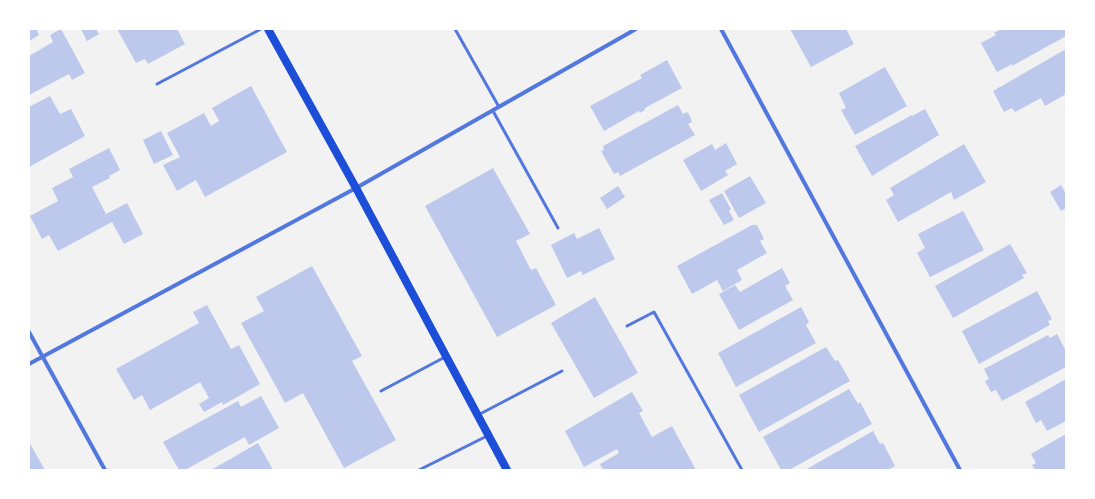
<!DOCTYPE html>
<style>
body{margin:0}
#map{position:relative;width:1095px;height:499px;overflow:hidden;background:#f2f2f2;font-family:"Space Grotesk",sans-serif}
canvas{display:block}
.frame{position:absolute;inset:0;border:30px solid #fff;pointer-events:none}
</style>
<div id="map">
<canvas width="1095" height="499"></canvas>
<div class="frame"></div>
</div>
<script>
const c = document.querySelector('canvas').getContext('2d');
c.lineJoin = 'round';
function fillPath(path, color) {
  c.fillStyle = color;
  c.fill(path, 'evenodd');
}
function shape(rows) {
  const path = new Path2D();
  for (const r of rows) {
    path.moveTo(r[0], r[1]);
    for (let i = 2; i < r.length; i += 2) path.lineTo(r[i], r[i + 1]);
  }
  return path;
}
function strokePath(path, color, width, dash) {
  c.strokeStyle = color;
  c.lineWidth = width;
  c.lineCap = dash ? 'butt' : 'round';
  c.setLineDash(dash || []);
  c.stroke(path);
}
fillPath(shape([
 [29,29,39,29,37,31,39,35,29,41],
 [61,29,85,73,72,80,69,74,29,95,29,56,53,42,50,35],
 [81,29,96,29,99,34,87,41],
 [117,29,177,29,185,44,148,64,145,59,136,63],
 [790,29,846,29,854,44,811,67],
 [1001,29,1066,29,1066,36,1012,66,1012,64,997,72,981,43,996,35,994,33],
 [1066,49,1066,94,1045,106,1041,98,1015,112,1012,108,1004,112,993,91],
 [667,60,682,88,645,108,645,110,640,113,639,111,604,131,590,106,642,78,640,75],
 [885,67,907,106,855,135,841,110,846,108,839,93],
 [251,86,287,152,205,197,196,180,177,191,163,165,180,157,167,133,204,113,211,126,219,121,212,108],
 [50,96,60,114,71,109,85,136,29,167,29,107],
 [678,105,683,114,687,112,690,116,692,122,688,124,695,135,620,176,618,172,614,174,601,151,604,150,603,146],
 [925,109,939,135,872,176,855,146,912,115,912,116],
 [161,131,173,155,154,164,143,140],
 [726,143,737,164,725,171,728,175,701,191,683,160,712,144,715,150],
 [964,144,986,182,954,200,951,192,898,222,886,200,894,195,890,188],
 [109,148,120,170,109,176,110,178,92,187,106,214,127,203,143,234,124,244,112,222,58,251,49,235,42,239,30,216,58,201,52,188,73,177,69,169],
 [493,168,530,234,516,241,531,270,536,268,556,305,497,337,425,206],
 [750,176,766,203,739,218,724,191],
 [1061,185,1066,194,1066,208,1061,211,1050,192],
 [618,186,625,197,607,209,600,198],
 [722,193,731,209,729,211,734,220,724,225,709,200],
 [963,211,984,250,930,277,917,253,925,248,918,234],
 [752,225,757,225,764,239,760,241,767,253,737,270,742,280,723,291,717,280,692,294,677,266],
 [599,228,615,259,583,275,581,271,567,278,551,245,574,233,577,239],
 [1010,244,1027,273,1022,275,1024,278,953,318,935,286],
 [312,266,362,356,352,361,396,440,344,468,303,393,285,403,241,323,264,311,256,297],
 [782,268,790,283,785,286,793,300,739,330,719,294,735,285,740,292],
 [1037,291,1052,319,1048,321,1050,325,979,364,962,331],
 [595,297,638,373,594,398,551,323],
 [207,305,231,349,239,345,260,384,223,405,222,402,204,412,199,404,209,398,200,382,150,410,142,395,134,400,116,369,199,323,193,312],
 [801,307,809,322,806,325,816,343,736,387,718,353],
 [1057,334,1066,351,1066,367,1002,401,996,390,991,392,985,381,989,379,984,369,1048,335,1050,338],
 [826,347,835,361,838,360,850,381,759,432,739,395],
 [1066,379,1066,421,1047,431,1041,420,1036,423,1025,402],
 [849,389,858,404,860,402,872,424,789,470,781,470,763,437],
 [632,392,643,411,639,413,652,437,672,426,696,470,603,470,600,464,619,453,617,449,584,467,565,431],
 [261,396,279,428,249,445,245,437,185,470,179,470,163,442,238,401,241,407],
 [873,431,880,444,883,443,895,466,888,470,805,470],
 [1066,434,1066,470,1035,470,1032,465,1036,463,1031,454],
 [29,442,45,470,29,470],
 [258,443,273,470,211,470]
]), '#bdc9ec');
strokePath(shape([
 [455,29,499,107],
 [157,84,261,29],
 [493,111,558,228],
 [627,326,654,312,742,470],
 [381,391,445,357],
 [478,415,562,371],
 [419,470,487,436]
]), '#5277de', 3);
strokePath(shape([
 [721,29,960,470],
 [29,332,105,470],
 [29,364,356,188,636,29]
]), '#5277de', 4);
strokePath(shape([
 [268,29,356,188,507,470]
]), '#1d4ed8', 8);
</script>
